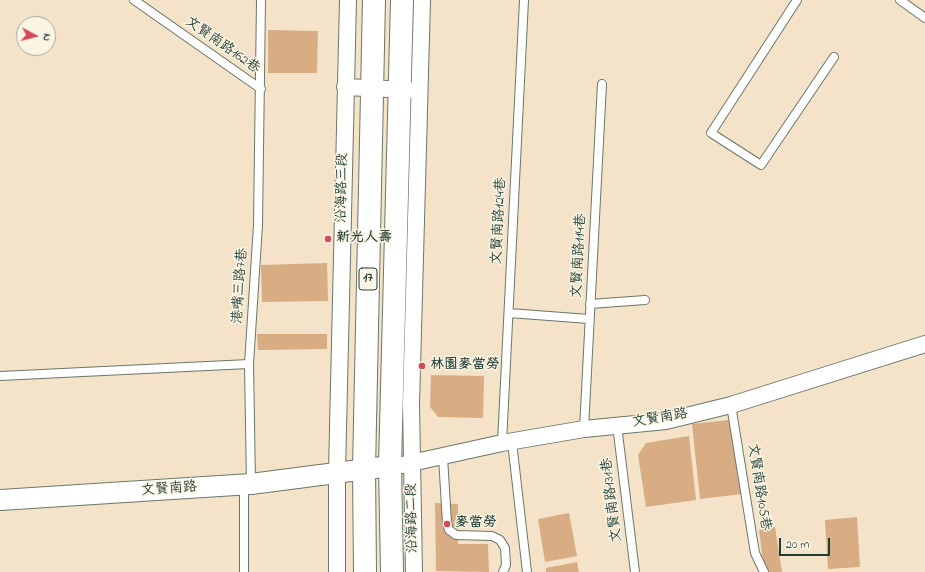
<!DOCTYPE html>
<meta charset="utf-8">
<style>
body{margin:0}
#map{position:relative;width:925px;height:572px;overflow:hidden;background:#f4e3c8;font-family:"Indie Flower",sans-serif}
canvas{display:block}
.north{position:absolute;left:16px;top:16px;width:40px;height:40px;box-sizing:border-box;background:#fcf5e5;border:1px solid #a4ab9e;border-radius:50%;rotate:97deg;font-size:11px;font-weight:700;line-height:16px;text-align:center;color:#1f3d34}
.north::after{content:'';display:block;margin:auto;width:14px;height:18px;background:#d1495b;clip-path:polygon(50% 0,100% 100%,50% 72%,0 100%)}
.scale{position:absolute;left:779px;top:538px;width:51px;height:18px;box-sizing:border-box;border:2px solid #1f3d34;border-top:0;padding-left:5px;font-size:12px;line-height:14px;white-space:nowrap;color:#1f3d34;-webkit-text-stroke:3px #fcf5e5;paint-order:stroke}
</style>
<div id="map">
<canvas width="925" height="572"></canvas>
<div class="north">N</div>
<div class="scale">20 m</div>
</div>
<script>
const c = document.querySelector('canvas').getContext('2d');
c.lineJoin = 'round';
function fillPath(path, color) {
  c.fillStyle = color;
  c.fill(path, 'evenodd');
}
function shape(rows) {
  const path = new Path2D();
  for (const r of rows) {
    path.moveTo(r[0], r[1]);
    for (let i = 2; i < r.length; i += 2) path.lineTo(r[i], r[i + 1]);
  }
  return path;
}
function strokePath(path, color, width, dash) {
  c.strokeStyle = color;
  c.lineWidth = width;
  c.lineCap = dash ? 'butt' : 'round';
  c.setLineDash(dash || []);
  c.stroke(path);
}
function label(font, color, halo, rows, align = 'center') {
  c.font = font + ' "Indie Flower","LXGW WenKai TC",sans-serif';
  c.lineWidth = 3;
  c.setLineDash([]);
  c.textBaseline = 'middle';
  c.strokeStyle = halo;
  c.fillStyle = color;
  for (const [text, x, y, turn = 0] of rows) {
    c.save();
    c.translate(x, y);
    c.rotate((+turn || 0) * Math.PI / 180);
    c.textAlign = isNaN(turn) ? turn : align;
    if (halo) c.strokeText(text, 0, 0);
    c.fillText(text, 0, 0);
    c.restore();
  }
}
fillPath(shape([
 [268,30,318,31,317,73,268,73],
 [327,263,328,301,262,302,261,265],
 [257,334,327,334,327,349,258,350],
 [431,375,484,376,483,418,438,417,430,407],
 [728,420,733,425,742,494,700,499,692,424],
 [689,436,696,500,646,507,638,455,646,443],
 [435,503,458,504,458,544,488,544,489,572,436,571],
 [569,513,577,556,545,562,538,519],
 [857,517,860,567,828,569,825,520],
 [775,527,782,572,770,572,764,569,759,530],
 [577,562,579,572,546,572,546,568]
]), '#d8ad84');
const service = shape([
 [134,0,261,89],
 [797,0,711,133,761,165,834,57],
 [900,0,925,18],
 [590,304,645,300],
 [509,313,589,319],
 [0,376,249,364],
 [731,405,755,553,764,572],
 [617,425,635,572],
 [584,429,602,84],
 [512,442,527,572],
 [502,443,524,0],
 [443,457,447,523,449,530,456,535,492,536,500,540,505,548,506,565,503,572],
 [251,484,249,364,258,225,261,0],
 [244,572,244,485]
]);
const minor = shape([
 [345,87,409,90],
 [402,465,502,443,584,429,666,421,731,405,925,344],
 [337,572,337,472,348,0],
 [414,572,411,404,422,0]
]);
const tertiary = shape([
 [0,500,251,484,390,466]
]);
const primary = shape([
 [365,572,364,469,374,0],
 [392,572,390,466,402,0]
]);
strokePath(service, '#6a7768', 10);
strokePath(minor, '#6a7768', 18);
strokePath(tertiary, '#6a7768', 22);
strokePath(primary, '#6a7768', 24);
strokePath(service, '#fff', 8);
strokePath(minor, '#fff', 16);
strokePath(tertiary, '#fff', 20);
strokePath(primary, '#fff', 22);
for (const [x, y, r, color] of [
 [328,239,4,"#d1495b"],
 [422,366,4,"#d1495b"],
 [447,524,4,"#d1495b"]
]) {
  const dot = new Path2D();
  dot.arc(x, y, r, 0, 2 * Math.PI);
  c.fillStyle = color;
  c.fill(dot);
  strokePath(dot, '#fcf5e5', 1.5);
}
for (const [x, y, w] of [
 [368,279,18]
]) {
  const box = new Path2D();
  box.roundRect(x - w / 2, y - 11, w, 22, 3);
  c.fillStyle = '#fcf5e5';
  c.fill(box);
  strokePath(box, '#1f3d34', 1);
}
label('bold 13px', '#1f3d34', null, [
 ["17",368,279]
]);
label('14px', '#1f3d34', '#fcf5e5', [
 ["文賢南路162巷",222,46,35],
 ["沿海路三段",343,188,-89],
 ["文賢南路124巷",500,221,-87],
 ["文賢南路114巷",580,256,-87],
 ["港嘴三路7巷",241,286,-86],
 ["文賢南路",660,419,-9],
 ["文賢南路105巷",758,487,81],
 ["文賢南路",169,490,-4],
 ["文賢南路131巷",613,500,-97],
 ["沿海路二段",413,518,-91]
]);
label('bold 14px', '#1f3d34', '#fcf5e5', [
 ["新光人壽",336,239],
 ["林園麥當勞",430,366],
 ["麥當勞",455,524]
], 'left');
</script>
